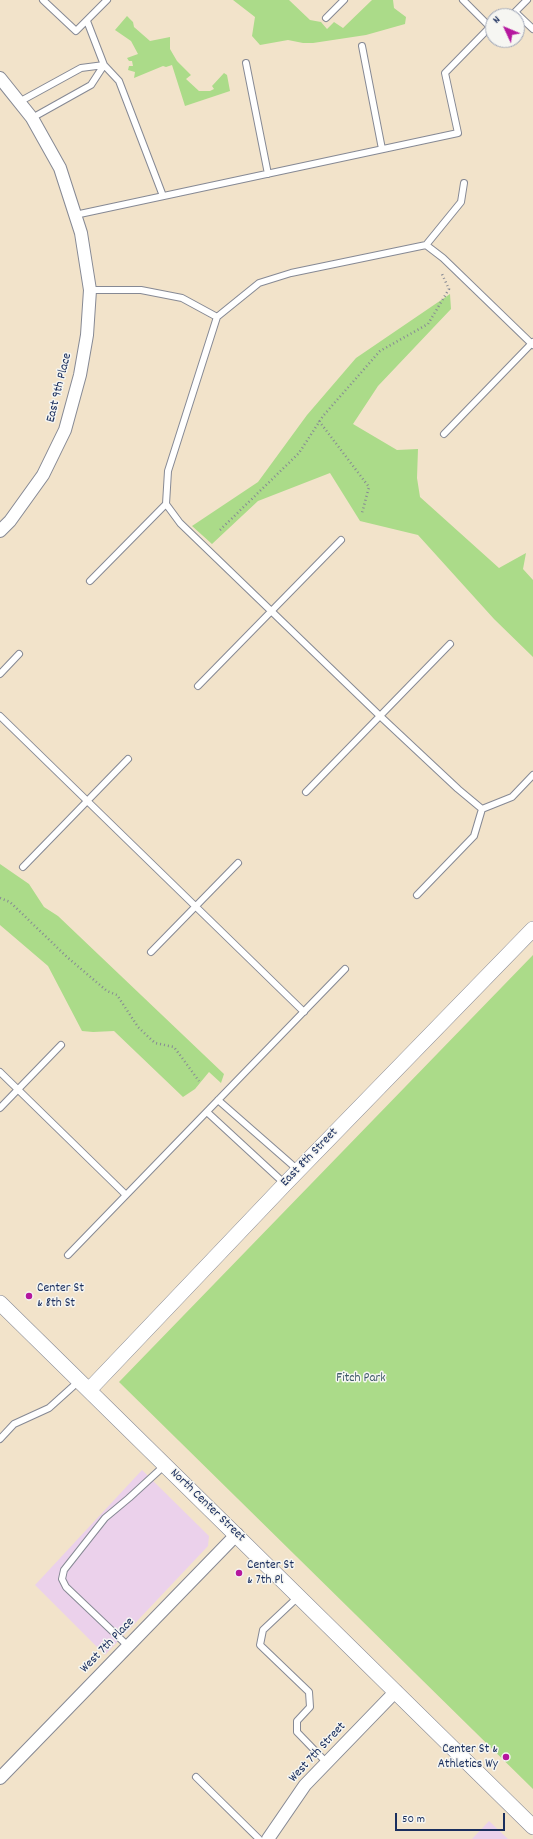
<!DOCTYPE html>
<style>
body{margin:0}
#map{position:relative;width:533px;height:1839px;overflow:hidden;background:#f2e3ca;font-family:Dekko,sans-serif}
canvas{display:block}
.north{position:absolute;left:485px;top:8px;width:40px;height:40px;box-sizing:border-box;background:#f6f6f2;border:1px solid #9ea6b7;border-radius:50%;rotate:314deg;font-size:11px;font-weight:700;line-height:16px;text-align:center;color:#1b2f5e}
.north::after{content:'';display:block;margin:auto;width:14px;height:18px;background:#b5179e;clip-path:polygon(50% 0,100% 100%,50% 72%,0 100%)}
.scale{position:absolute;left:395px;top:1813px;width:110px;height:18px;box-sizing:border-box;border:2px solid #1b2f5e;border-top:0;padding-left:5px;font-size:12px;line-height:14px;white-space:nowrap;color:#1b2f5e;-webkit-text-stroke:3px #f6f6f2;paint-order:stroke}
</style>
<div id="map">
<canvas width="533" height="1839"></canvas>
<div class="north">N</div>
<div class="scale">50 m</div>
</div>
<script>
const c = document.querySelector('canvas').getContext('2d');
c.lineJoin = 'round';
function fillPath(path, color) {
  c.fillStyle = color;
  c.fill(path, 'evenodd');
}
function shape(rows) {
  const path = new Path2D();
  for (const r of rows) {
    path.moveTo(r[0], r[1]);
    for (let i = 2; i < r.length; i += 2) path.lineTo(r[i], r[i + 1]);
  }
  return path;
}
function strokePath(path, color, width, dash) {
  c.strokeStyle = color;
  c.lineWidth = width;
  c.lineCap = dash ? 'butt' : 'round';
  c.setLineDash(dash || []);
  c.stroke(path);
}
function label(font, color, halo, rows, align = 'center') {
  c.font = font + ' Dekko,sans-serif';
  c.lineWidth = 3;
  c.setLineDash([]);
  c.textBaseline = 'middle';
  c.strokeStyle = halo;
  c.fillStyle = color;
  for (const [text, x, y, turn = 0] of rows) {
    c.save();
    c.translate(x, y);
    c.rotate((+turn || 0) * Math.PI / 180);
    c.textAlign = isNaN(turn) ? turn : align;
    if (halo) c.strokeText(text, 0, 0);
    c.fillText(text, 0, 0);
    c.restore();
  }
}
fillPath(shape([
 [142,1470,209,1536,208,1546,105,1655,35,1585],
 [489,1821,508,1839,472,1839]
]), '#ebd1eb');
fillPath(shape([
 [233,0,289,0,310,20,321,22,327,29,334,22,343,28,372,0,393,0,394,8,406,17,405,24,366,35,313,43,303,43,288,40,260,45,252,36,255,17],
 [127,16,133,22,134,27,150,41,170,37,170,49,177,61,191,75,186,79,199,91,210,91,214,89,212,86,224,73,227,75,230,91,185,106,172,65,166,67,163,66,134,78,135,72,128,70,129,66,133,66,132,61,129,61,127,58,138,54,131,41,115,30],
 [450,294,451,309,378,386,353,424,397,450,418,449,417,478,420,497,499,568,526,553,523,569,533,580,533,657,494,619,418,535,360,521,330,473,258,501,212,544,192,526,258,482,307,415,356,358],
 [0,864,29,884,44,907,58,916,224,1074,221,1083,209,1072,195,1089,183,1097,114,1031,93,1032,82,1031,48,966,0,925],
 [533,955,533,1789,119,1382]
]), '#abdb89');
const service = shape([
 [43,0,76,31,107,0],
 [463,0,490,27],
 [515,12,533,29],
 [511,16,527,0],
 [326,18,344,0],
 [87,21,104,65,119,81,163,196],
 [362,46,382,149],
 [246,63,268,174],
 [19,102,81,68,104,65],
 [32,118,91,85,104,65],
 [75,215,458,133,445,73,490,27,493,26],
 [426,245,461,202,464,183],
 [90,290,141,290,182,298,217,317],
 [444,434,533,342],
 [90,581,166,504],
 [0,674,19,654],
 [198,686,341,540],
 [0,716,304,1012],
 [306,792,450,644],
 [482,809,458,789,380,716,180,523,166,504,168,471,217,317,259,283,291,273,426,245,443,258,533,345],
 [23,867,128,759],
 [417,895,474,836,482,809,512,797,533,775],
 [151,952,238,863],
 [0,1072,126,1195],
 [218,1100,298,1170],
 [0,1108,61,1045],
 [207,1112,285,1184],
 [68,1255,345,969],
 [0,1439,14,1424,49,1408,79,1381],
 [298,1597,263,1630,260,1645,309,1692,310,1707,297,1721,297,1732,326,1762],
 [128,1646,66,1587,62,1579,64,1570,105,1518,129,1498,165,1465],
 [196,1777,259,1839]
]);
const minor = shape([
 [0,78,32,118,60,168,81,233,90,290,87,335,80,375,65,430,43,475,10,521,0,531],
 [0,1778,237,1534],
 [268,1839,305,1785,396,1691]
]);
const tertiary = shape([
 [0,1303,533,1827],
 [89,1390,285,1184,533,929]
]);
strokePath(service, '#868994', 8);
strokePath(minor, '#868994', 14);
strokePath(tertiary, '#868994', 16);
strokePath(shape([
 [319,421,369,487,362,513],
 [220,530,299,453,323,416,380,351,428,324,449,289,441,272],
 [0,898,10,902,67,957,107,991,117,995,138,1027,155,1043,174,1047,199,1081]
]), '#868994', 2.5, [1, 3]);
strokePath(service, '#fff', 6);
strokePath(minor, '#fff', 12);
strokePath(tertiary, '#fff', 15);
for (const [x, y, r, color] of [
 [29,1296,4,"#b5179e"],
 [239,1573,4,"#b5179e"],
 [506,1757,4,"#b5179e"]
]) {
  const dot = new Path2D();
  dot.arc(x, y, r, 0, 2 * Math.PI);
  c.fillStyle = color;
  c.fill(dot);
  strokePath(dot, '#f6f6f2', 1.5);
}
label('13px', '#1b2f5e', '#f6f6f2', [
 ["East 9th Place",60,388,-76],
 ["East 8th Street",310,1158,-46],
 ["North Center Street",207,1506,44],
 ["West 7th Place",108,1646,-46],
 ["West 7th Street",318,1753,-47]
]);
label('13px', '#1b2f5e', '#f6f6f2', [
 ["Center St",37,1289],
 ["& 8th St",37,1304],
 ["Center St",247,1566],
 ["& 7th Pl",247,1581],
 ["Center St &",498,1750,"right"],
 ["Athletics Wy",498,1765,"right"]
], 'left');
label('13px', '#3f5a69', '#f6f6f2', [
 ["Fitch Park",361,1379]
]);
</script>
